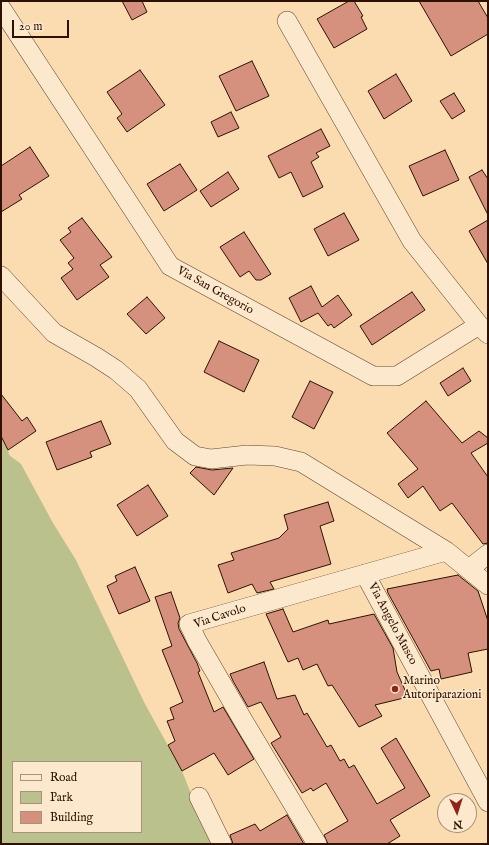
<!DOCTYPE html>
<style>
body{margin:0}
#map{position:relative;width:489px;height:845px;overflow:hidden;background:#fbdcb0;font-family:"IM FELL English",serif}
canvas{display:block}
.frame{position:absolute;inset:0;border:2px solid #2d1102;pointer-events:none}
.legend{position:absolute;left:12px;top:761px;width:130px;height:72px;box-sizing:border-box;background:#fce8cc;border:1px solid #a9927b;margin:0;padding:5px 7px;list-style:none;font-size:12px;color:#2d1102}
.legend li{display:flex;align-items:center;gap:8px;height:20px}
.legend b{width:20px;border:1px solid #a9927b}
.north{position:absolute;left:437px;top:793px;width:40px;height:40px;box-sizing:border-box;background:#fce8cc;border:1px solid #a9927b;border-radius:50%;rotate:176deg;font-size:11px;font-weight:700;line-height:16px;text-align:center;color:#2d1102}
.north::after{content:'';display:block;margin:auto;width:14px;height:18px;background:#8f2418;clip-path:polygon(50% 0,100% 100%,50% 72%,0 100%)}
.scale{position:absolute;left:12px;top:20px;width:57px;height:18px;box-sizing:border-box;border:2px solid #2d1102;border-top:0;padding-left:5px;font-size:12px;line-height:14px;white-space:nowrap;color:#2d1102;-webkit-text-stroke:3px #fce8cc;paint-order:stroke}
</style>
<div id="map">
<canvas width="489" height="845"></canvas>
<div class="frame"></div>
<ul class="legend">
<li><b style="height:5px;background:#fce8cc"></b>Road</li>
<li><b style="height:11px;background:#bbc18d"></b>Park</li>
<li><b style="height:11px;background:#d6917e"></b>Building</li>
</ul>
<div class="north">N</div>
<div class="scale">20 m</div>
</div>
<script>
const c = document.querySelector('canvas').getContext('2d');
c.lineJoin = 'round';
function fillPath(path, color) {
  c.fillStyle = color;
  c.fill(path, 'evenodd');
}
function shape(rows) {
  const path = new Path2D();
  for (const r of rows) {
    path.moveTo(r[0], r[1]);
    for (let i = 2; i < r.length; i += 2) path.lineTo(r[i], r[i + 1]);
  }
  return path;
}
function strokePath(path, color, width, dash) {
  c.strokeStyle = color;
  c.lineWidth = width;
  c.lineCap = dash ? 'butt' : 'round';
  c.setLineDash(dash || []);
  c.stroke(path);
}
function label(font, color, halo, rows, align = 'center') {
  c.font = font + ' "IM FELL English",serif';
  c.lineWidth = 3;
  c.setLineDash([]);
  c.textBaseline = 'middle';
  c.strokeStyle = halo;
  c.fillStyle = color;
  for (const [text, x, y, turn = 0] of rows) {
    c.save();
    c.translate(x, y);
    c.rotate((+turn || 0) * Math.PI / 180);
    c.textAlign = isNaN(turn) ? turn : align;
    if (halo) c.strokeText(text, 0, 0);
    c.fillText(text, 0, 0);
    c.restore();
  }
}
fillPath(shape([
 [1,436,8,450,9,455,21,464,53,523,76,560,145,704,182,771,211,844,1,844],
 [13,762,141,762,141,832,13,832]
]), '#bbc18d');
const building = shape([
 [122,1,142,1,147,12,132,20,122,1],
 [349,1,354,1,363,16,361,17,367,29,334,48,317,19,349,1],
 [419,1,478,1,488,18,488,34,451,56,419,1],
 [252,61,269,96,236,111,219,76,252,61],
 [140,70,165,105,127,132,117,118,122,114,107,92,140,70],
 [396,74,412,101,384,119,368,91,396,74],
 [454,93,465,111,452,119,440,101,454,93],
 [231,112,239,128,218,137,211,122,231,112],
 [321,129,330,146,316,153,319,157,311,162,323,187,303,197,291,172,279,178,268,156,321,129],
 [30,147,49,176,19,195,22,199,1,212,1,166,30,147],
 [445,150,459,180,423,196,409,166,445,150],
 [180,164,197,190,164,211,147,184,180,164],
 [482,170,488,179,488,215,469,177,482,170],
 [228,172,239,189,211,207,200,191,228,172],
 [344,213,359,240,328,256,314,229,344,213],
 [82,218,112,257,100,265,109,277,77,300,61,278,73,269,68,263,74,258,60,240,71,232,68,228,82,218],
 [488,220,488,264,469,231,488,220],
 [244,232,271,274,261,280,256,280,249,271,240,277,220,247,244,232],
 [311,286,322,307,338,295,352,315,334,328,331,324,328,326,318,313,301,322,289,298,311,286],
 [412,292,425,310,372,345,360,326,412,292],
 [147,297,165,318,146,334,127,314,147,297],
 [219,341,259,360,244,392,204,372,219,341],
 [463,368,471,381,448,396,440,383,463,368],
 [310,381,333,392,314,429,292,417,310,381],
 [1,394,22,421,27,417,36,431,8,450,1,436,1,394],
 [426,401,462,443,479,431,488,438,488,443,471,453,488,477,488,543,483,544,452,503,440,511,423,486,408,498,398,484,418,469,387,433,426,401],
 [101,421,111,444,90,452,92,457,57,470,46,442,101,421],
 [196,467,212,470,233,468,214,495,190,473,196,467],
 [148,485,168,516,137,536,117,505,148,485],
 [328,502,334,521,320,526,331,564,270,582,274,589,257,593,252,584,228,593,218,565,234,560,231,553,279,538,288,529,284,515,328,502],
 [135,567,150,601,119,614,107,586,117,581,115,576,135,567],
 [458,575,478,591,488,621,488,649,468,653,472,672,441,679,439,669,431,671,388,593,387,589,458,575],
 [171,592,180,618,178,623,179,629,197,663,200,671,198,672,214,712,223,707,254,759,228,775,214,753,182,771,168,745,175,741,167,721,174,719,170,708,183,702,162,650,172,646,155,597,171,592],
 [283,609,293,632,328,620,329,624,374,614,393,648,397,672,408,697,375,705,382,716,359,727,332,685,328,686,317,664,303,670,298,658,288,662,266,614,283,609],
 [264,662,277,699,295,695,304,715,307,713,327,747,331,745,340,761,344,759,349,768,354,765,377,804,405,788,381,748,396,738,430,796,390,820,400,836,387,844,328,844,324,835,348,821,326,783,313,791,311,788,302,793,271,743,281,737,261,702,248,707,233,681,230,674,264,662],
 [287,815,304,844,233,844,230,835,255,824,260,831,287,815]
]);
fillPath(building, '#d6917e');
strokePath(building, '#2d1102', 1);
const minor = shape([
 [1,8,170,266,373,376,397,376,479,325,488,334],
 [287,21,412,241,479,325],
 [1,276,54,333,96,357,116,370,138,389,175,441,195,456,211,459,247,455,275,456,301,462,446,551,488,585],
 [469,569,488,554],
 [365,574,488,802],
 [199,797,222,844],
 [317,844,244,722,197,641,189,624,446,551]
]);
strokePath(minor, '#60442e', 20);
strokePath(minor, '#fce8cc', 19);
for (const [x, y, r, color] of [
 [395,689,4,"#8f2418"]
]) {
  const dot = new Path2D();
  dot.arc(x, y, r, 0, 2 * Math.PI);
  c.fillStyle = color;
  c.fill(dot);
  strokePath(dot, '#fce8cc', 1.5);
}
label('12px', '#2d1102', '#fce8cc', [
 ["Via San Gregorio",215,291,29],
 ["Via Cavolo",220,617,-18],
 ["Via Angelo Musco",392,624,62]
]);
label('12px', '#2d1102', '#fce8cc', [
 ["Marino",403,682],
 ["Autoriparazioni",403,696]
], 'left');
</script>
